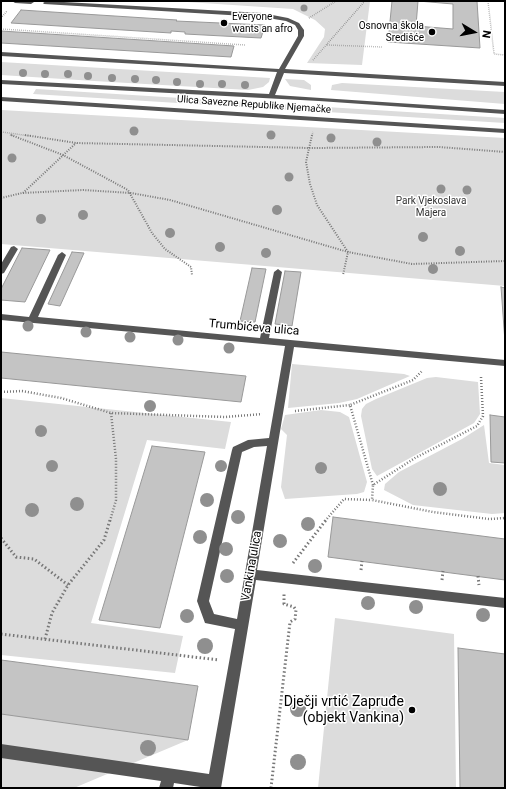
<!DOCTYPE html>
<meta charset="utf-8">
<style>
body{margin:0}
#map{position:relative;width:506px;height:789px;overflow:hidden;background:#fff;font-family:Roboto,sans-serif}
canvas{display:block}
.frame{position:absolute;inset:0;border:2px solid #000;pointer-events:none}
.north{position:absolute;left:454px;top:12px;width:40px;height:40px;-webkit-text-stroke:3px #fff;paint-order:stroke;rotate:100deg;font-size:11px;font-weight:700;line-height:16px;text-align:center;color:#000}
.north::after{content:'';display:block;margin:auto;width:14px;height:18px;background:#000;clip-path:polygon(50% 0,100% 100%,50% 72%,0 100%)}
</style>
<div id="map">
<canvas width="506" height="789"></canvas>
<div class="frame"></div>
<div class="north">N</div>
</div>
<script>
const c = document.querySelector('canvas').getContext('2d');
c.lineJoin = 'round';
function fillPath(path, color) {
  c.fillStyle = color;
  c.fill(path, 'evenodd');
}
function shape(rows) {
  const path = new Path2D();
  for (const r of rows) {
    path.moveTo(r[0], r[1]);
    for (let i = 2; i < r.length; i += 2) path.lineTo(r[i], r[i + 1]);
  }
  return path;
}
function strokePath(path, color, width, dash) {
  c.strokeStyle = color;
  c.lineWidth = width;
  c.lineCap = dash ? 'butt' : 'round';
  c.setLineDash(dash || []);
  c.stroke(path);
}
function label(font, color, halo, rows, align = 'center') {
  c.font = font + ' Roboto,sans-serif';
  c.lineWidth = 3;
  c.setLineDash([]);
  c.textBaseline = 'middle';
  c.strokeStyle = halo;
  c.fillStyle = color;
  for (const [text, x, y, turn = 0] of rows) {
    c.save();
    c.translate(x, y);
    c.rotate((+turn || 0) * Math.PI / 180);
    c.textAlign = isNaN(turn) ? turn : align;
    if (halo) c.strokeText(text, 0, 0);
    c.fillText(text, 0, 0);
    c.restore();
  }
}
fillPath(shape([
 [172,1,370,1,362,65,307,63,324,37,325,29,315,20,293,9],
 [1,62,270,78,269,82,263,87,248,90,94,81,1,75],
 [285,79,304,80,311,85,311,90,290,86],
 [342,83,505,92,505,104,331,90,332,85],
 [36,89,309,106,307,111,33,94],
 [326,107,505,118,505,123,327,112],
 [1,110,505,138,505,286,1,244],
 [292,364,404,374,410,376,357,399,339,403,288,408],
 [436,377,478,382,480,414,474,423,377,476,372,469,361,416,362,409,366,404,376,399,427,378],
 [1,398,231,422,225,449,147,440,91,623,183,636,175,673,1,655],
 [321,410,340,412,349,417,367,482,364,492,357,494,285,499,281,487,287,435,281,429,285,415],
 [484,425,489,463,505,465,505,513,492,514,413,505,384,490,385,484,399,472,462,439],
 [335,618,454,634,456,788,318,788],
 [1,714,188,740,74,788,1,788]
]), '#dcdcdc');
const building = shape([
 [392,1,477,1,480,48,388,42,392,1],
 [418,1,453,4,453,29,416,26,418,1],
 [21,10,177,20,176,21,265,25,261,38,185,34,185,32,171,31,171,33,11,23,21,10],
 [1,31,111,38,234,46,231,57,1,43,1,31],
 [22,248,50,250,25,302,1,300,1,289,22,248],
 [72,252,84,253,60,306,48,304,72,252],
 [252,268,266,269,255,322,240,321,252,268],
 [285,271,301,272,292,326,275,324,285,271],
 [501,287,505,288,505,342,501,287],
 [1,352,246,376,241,402,1,378,1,352],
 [490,415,505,417,505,463,491,462,490,415],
 [152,446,205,452,160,628,99,620,152,446],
 [333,517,505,539,505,580,328,557,333,517],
 [458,648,505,654,505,788,460,788,458,648],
 [1,660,198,686,188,740,1,714,1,660]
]);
fillPath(building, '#c4c4c4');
strokePath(building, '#999', 1);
strokePath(shape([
 [488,1,494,54,505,55],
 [1,18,7,11],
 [309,18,336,1],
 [1,29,245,45],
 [327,45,382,47],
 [313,60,365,1],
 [1,132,31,136],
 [10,135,14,136],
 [312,136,313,132]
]), '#777', 1.5, [0.5, 1.5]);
strokePath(shape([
 [11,135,63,155,128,190,152,233,165,249,191,267,192,275],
 [25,135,76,143,310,148,439,147,505,152],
 [312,135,306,162,310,184,317,205,348,252,343,275],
 [23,193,76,143],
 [1,198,22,193,83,190,131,193,170,200,348,252,412,264,505,261]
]), '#777', 2, [1, 1.5]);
strokePath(shape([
 [481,377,483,416,477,426,415,458,373,485,372,500,433,512,489,519,505,518],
 [1,392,22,391,61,398,111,413,225,417,262,414],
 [295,411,350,405],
 [373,485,350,405,413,380,422,371],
 [110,521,116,500,116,459,111,413],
 [325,521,344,499,372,500]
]), '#777', 2.5, [1, 2]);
strokePath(shape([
 [1,538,16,557,34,559,68,585],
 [293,563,326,520],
 [361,570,362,561],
 [478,576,479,585],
 [442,580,443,571],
 [1,634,219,660],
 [45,639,52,613,68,585,104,540,110,520],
 [271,788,290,622,295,619,296,610,294,607,284,604,284,594]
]), '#777', 3, [1.5, 2.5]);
fillPath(shape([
 [12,1,33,1,34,2,31,4,15,3,12,1],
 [46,1,262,13,288,18,299,23,304,30,304,36,285,69,505,82,505,86,284,73,275,95,505,110,505,114,319,101,1,84,1,80,269,94,277,72,1,56,1,52,279,69,298,36,298,30,295,25,286,21,262,17,44,4,43,3,46,1],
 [1,97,505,129,505,133,1,101,1,97],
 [14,246,18,249,4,273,1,274,1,264,11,247,14,246],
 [62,252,66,255,38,317,260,338,274,272,278,269,282,272,269,338,505,360,505,366,294,347,257,570,505,598,505,608,256,580,221,788,207,788,174,783,173,788,159,788,161,781,1,758,1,744,209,774,235,629,205,623,197,601,232,450,233,447,248,440,269,438,285,346,1,320,1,314,29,317,58,255,62,252],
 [267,446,237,619,214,614,209,601,242,452,254,447,267,446]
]), '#555');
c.fillStyle = '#8f8f8f';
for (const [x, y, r] of [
 [304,8,3.5],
 [23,73,4],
 [45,74,4],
 [68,74,4],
 [88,76,4],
 [112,78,4],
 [135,79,4],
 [156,80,4],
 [177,82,4],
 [200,84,4],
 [222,84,4],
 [245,85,4],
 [134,131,4.5],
 [271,135,4.5],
 [331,138,4.5],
 [377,142,4.5],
 [12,158,4.5],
 [289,177,4.5],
 [441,189,4.5],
 [467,190,4.5],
 [277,210,5],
 [83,215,5],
 [41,219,5],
 [170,233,5],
 [423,237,5],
 [220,247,5],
 [460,251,5],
 [266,253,5],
 [433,269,5],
 [28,326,5.5],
 [86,332,5.5],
 [130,337,5.5],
 [178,340,5.5],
 [229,348,5.5],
 [150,406,6],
 [41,431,6],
 [52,466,6],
 [221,466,6],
 [321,468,6],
 [440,489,7],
 [207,500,7],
 [77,504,7],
 [32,510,7],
 [238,517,7],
 [308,524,7],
 [200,537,7],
 [280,541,7],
 [226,549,7],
 [315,566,7],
 [227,576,7],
 [368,603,7],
 [416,607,7],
 [483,615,7],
 [187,616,7],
 [205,646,8],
 [298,709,8],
 [148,748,8],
 [298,762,8]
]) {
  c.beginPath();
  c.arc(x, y, r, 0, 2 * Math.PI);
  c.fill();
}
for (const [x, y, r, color] of [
 [224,23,4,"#000"],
 [432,32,4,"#000"],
 [412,710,4,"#000"]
]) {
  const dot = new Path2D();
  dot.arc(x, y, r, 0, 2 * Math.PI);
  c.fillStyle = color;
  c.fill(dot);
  strokePath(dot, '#fff', 1.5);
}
label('10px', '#000', '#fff', [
 ["Everyone",232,17],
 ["wants an afro",232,29],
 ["Osnovna škola",424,26,"right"],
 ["Središće",424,38,"right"]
], 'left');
label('10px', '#000', '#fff', [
 ["Ulica Savezne Republike Njemačke",254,105,4]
]);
label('10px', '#333', '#fff', [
 ["Park Vjekoslava",431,201],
 ["Majera",431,213]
]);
label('12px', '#000', '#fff', [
 ["Trumbićeva ulica",254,328,5],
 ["Vankina ulica",252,566,-80]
]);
label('14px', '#000', '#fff', [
 ["Dječji vrtić Zapruđe",404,702],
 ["(objekt Vankina)",404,718]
], 'right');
</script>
